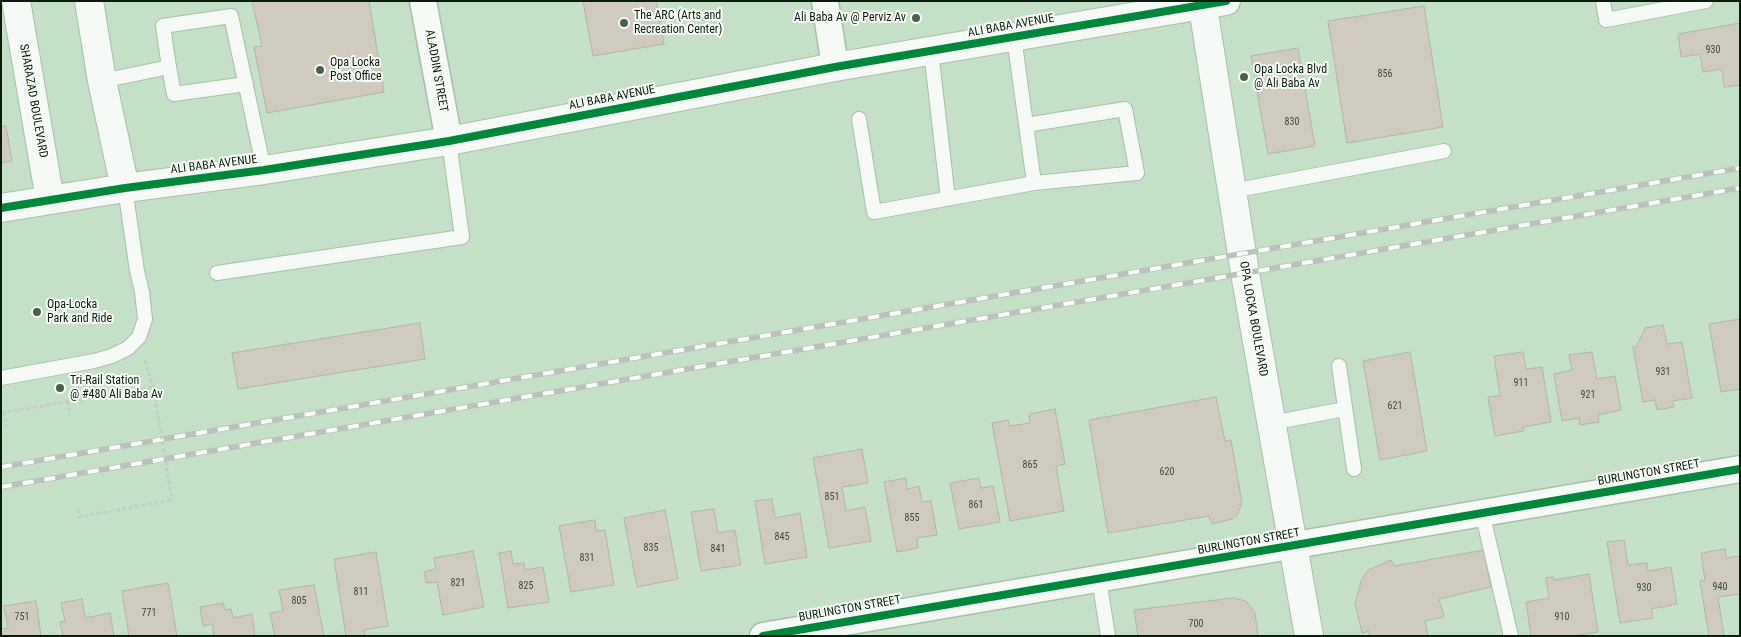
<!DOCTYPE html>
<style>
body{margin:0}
#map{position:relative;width:1741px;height:637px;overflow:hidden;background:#c4e0c7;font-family:"Roboto Condensed",sans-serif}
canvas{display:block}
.frame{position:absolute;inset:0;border:2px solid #0a1c0c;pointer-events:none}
</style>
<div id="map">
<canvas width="1741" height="637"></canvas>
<div class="frame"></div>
</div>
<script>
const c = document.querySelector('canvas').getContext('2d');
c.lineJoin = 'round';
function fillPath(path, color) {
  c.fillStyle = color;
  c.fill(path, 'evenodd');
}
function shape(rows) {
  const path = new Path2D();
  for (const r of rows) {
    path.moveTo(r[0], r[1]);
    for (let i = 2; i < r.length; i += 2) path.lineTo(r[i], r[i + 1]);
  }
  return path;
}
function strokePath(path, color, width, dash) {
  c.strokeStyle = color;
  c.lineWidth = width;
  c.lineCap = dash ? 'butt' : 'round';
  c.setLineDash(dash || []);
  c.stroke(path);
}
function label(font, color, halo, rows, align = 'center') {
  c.font = font + ' "Roboto Condensed",sans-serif';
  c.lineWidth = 4;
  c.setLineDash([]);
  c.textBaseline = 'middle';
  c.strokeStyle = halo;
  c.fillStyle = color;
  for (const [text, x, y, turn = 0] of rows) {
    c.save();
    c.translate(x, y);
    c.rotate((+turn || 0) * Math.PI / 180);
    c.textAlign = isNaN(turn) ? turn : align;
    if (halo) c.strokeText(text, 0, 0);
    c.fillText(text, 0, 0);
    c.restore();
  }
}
const building = shape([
 [252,1,369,1,384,92,267,113,254,47,262,46,252,1],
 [583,1,656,1,664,44,593,56,583,1],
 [1424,6,1443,127,1347,143,1328,21,1424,6],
 [1740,23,1740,85,1724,87,1722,69,1703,72,1700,54,1681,57,1678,34,1740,23],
 [1298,48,1315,146,1268,154,1251,56,1298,48],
 [1,126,6,126,12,161,1,163,1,126],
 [1740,319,1740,389,1721,392,1709,324,1740,319],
 [420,323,425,359,238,389,232,353,420,323],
 [1663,325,1667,344,1682,342,1692,398,1673,401,1674,407,1657,410,1655,400,1643,402,1633,347,1636,347,1645,328,1663,325],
 [1410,352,1427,451,1380,460,1363,361,1410,352],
 [1523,352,1526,369,1542,367,1551,422,1523,427,1523,431,1495,436,1488,397,1500,396,1494,356,1523,352],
 [1592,352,1597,379,1615,376,1621,410,1598,415,1599,422,1580,425,1579,418,1562,421,1554,374,1572,370,1569,355,1592,352],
 [1216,397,1225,441,1231,440,1242,503,1237,515,1232,519,1212,524,1209,516,1108,533,1089,420,1216,397],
 [1055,409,1065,464,1056,466,1064,511,1010,521,992,423,1008,420,1009,426,1030,423,1029,414,1055,409],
 [862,449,868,483,842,487,846,511,865,507,871,541,829,548,813,458,862,449],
 [906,478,907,489,919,486,922,502,931,501,937,535,917,538,918,548,897,552,884,482,906,478],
 [979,478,981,488,993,486,1000,522,959,529,950,483,979,478],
 [772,499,775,518,800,513,807,557,765,564,755,501,772,499],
 [714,509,718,533,735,530,741,565,701,571,691,512,714,509],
 [665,510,678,579,637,587,624,518,665,510],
 [595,520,596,531,605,530,614,585,571,592,559,526,595,520],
 [1624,540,1628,565,1647,563,1648,571,1671,567,1677,604,1651,609,1653,618,1620,623,1607,542,1624,540],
 [1725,549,1726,558,1740,556,1740,594,1718,597,1724,636,1709,636,1700,581,1705,580,1701,553,1725,549],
 [1484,550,1491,587,1439,599,1444,617,1425,621,1428,636,1369,636,1369,631,1362,633,1355,604,1361,581,1368,570,1391,560,1394,566,1484,550],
 [473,551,484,607,443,615,437,582,426,583,424,572,436,569,434,558,473,551],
 [511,551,513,564,524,563,525,570,543,567,549,602,508,608,499,553,511,551],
 [376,552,388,626,364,630,365,636,346,636,334,559,376,552],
 [1589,574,1598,632,1572,636,1531,636,1526,602,1549,598,1546,578,1553,577,1554,580,1589,574],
 [168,583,177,636,129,636,122,591,168,583],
 [314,585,324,636,275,636,270,613,283,611,279,590,314,585],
 [1233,598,1246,601,1255,613,1258,636,1138,636,1134,610,1233,598],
 [82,599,85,618,110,613,114,636,63,636,60,622,65,621,61,603,82,599],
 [36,601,41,636,1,636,1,629,8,628,4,606,36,601],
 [223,603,225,610,231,609,233,618,252,614,255,636,214,636,212,624,203,626,200,607,223,603]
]);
fillPath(building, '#cfccbf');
strokePath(building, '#b4b5a8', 1);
const service = shape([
 [1603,1,1606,20,1706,1],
 [1014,37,1034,183],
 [931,51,948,199],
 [169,67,163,26,231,16,264,170],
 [102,81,169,67,174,94,246,84],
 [859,119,874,212,1034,183,1137,173,1125,109,1026,125],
 [1232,191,1444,151],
 [217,273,462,237,449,141],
 [1339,366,1354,469],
 [1,378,94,361,112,356,128,348,139,337,145,319,142,292,137,271,125,188],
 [1271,423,1345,409],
 [1482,512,1511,636],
 [1099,579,1108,636]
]);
const minor = shape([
 [423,1,449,141],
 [825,1,835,67],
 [763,636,1740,469]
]);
const tertiary = shape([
 [16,1,50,200],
 [89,1,102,81,125,188],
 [1202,1,1245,273,1309,636],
 [1,208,125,188,264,170,449,141,835,67,1226,1]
]);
strokePath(service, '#a8beaa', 16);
strokePath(minor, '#a8beaa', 29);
strokePath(tertiary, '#a8beaa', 30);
strokePath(shape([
 [145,360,153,387,158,416],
 [68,401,70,416],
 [4,412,7,427],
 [1,413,153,387],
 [78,509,79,517,172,500]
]), '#c5cdc6', 3, [4, 2.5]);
strokePath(service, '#f6faf7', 14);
strokePath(minor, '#f6faf7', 26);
strokePath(tertiary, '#f6faf7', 28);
const rail = shape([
 [1,467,1740,168],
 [1,487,1740,188]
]);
strokePath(rail, '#bbc2bb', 5.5);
strokePath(rail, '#f9fef9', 4, [11]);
strokePath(shape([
 [158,416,172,500]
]), '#c5cdc6', 3, [4, 2.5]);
strokePath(shape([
 [1,208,125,188,264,170,449,141,835,67,1226,1],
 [763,636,1740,469]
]), '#00873e', 8);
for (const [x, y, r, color] of [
 [916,18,5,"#4b614d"],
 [624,23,5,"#4b614d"],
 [320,70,5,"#4b614d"],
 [1244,77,5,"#4b614d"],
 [37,312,5,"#4b614d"],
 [60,388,5,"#4b614d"]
]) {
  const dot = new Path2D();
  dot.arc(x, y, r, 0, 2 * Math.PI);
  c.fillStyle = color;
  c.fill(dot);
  strokePath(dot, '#f9fef9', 2);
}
label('10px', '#3b4839', null, [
 ["930",1713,50],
 ["856",1385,74],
 ["830",1292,122],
 ["931",1663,372],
 ["911",1521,383],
 ["921",1588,395],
 ["621",1395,406],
 ["865",1030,465],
 ["620",1167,472],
 ["851",832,497],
 ["861",976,505],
 ["855",912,518],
 ["845",782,537],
 ["835",651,548],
 ["841",718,549],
 ["831",587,558],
 ["821",458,583],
 ["825",526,586],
 ["940",1720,587],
 ["930",1644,588],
 ["811",361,592],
 ["805",299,601],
 ["771",149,613],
 ["751",22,617],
 ["910",1562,617],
 ["700",1196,624]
]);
label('12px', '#0a1c0c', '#f9fef9', [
 ["The ARC (Arts and",634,16],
 ["Recreation Center)",634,30],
 ["Ali Baba Av @ Perviz Av",906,18,"right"],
 ["Opa Locka",330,63],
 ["Post Office",330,77],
 ["Opa Locka Blvd",1254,70],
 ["@ Ali Baba Av",1254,84],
 ["Opa-Locka",47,305],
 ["Park and Ride",47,319],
 ["Tri-Rail Station",70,381],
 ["@ #480 Ali Baba Av",70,395]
], 'left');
label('12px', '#0a1c0c', '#f9fef9', [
 ["ALI BABA AVENUE",1011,26,-10],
 ["ALADDIN STREET",436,71,80],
 ["ALI BABA AVENUE",612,98,-11],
 ["SHARAZAD BOULEVARD",33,101,80],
 ["ALI BABA AVENUE",214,165,-7],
 ["OPA LOCKA BOULEVARD",1253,319,80],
 ["BURLINGTON STREET",1649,473,-10],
 ["BURLINGTON STREET",1249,542,-10],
 ["BURLINGTON STREET",850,609,-10]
]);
</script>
